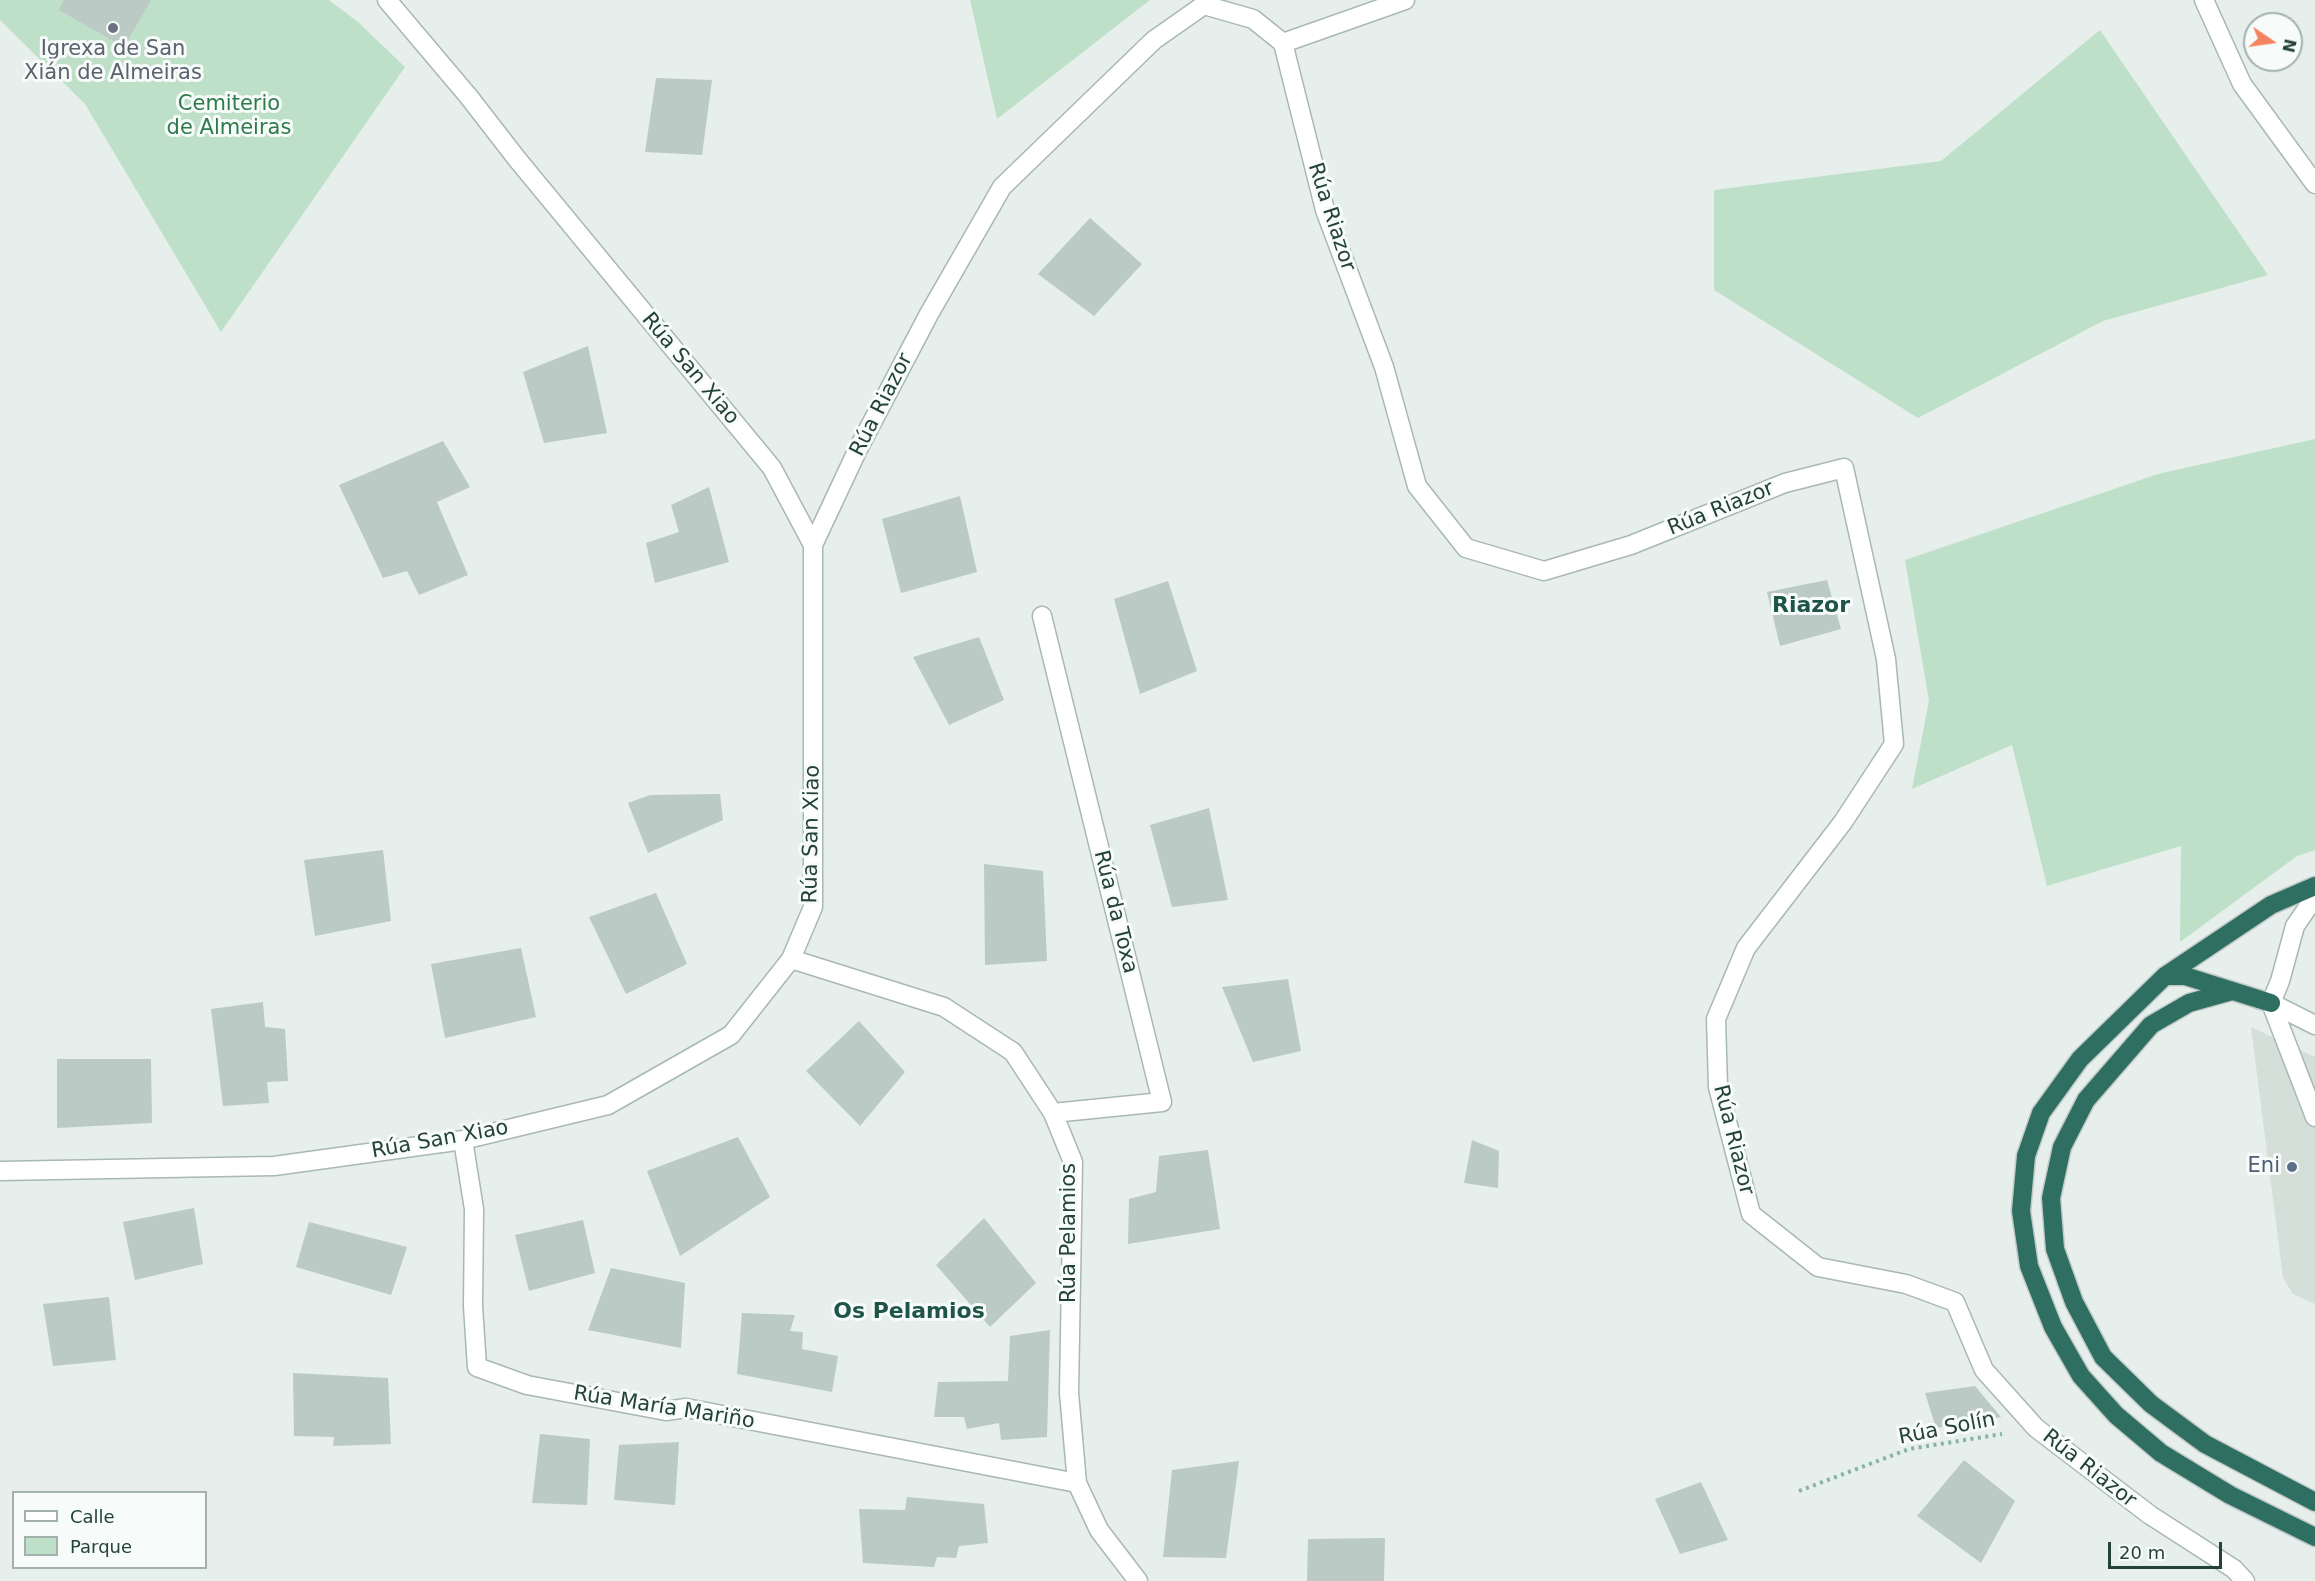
<!DOCTYPE html>
<meta charset="utf-8">
<style>
body{margin:0}
#map{position:relative;width:2315px;height:1581px;overflow:hidden;background:#e6efeb;font-family:"DejaVu Sans",sans-serif}
canvas{display:block}
.legend{position:absolute;left:12px;top:1491px;width:195px;height:78px;box-sizing:border-box;background:#f7fbf9;border:2px solid #a3b1ad;margin:0;padding:8px 10px;list-style:none;font-size:18px;color:#24423a}
.legend li{display:flex;align-items:center;gap:12px;height:30px}
.legend b{width:30px;border:2px solid #a3b1ad}
.north{position:absolute;left:2243px;top:12px;width:60px;height:60px;box-sizing:border-box;background:#f7fbf9;border:2px solid #a3b1ad;border-radius:50%;rotate:103deg;font-size:16px;font-weight:700;line-height:24px;text-align:center;color:#24423a}
.north::after{content:'';display:block;margin:auto;width:21px;height:27px;background:#f4845f;clip-path:polygon(50% 0,100% 100%,50% 72%,0 100%)}
.scale{position:absolute;left:2108px;top:1542px;width:114px;height:27px;box-sizing:border-box;border:3px solid #24423a;border-top:0;padding-left:8px;font-size:18px;line-height:21px;white-space:nowrap;color:#24423a;-webkit-text-stroke:4px #f7fbf9;paint-order:stroke}
</style>
<div id="map">
<canvas width="2315" height="1581"></canvas>
<ul class="legend">
<li><b style="height:8px;background:#fff"></b>Calle</li>
<li><b style="height:16px;background:#bfe0c8"></b>Parque</li>
</ul>
<div class="north">N</div>
<div class="scale">20 m</div>
</div>
<script>
const c = document.querySelector('canvas').getContext('2d');
c.lineJoin = 'round';
function fillPath(path, color) {
  c.fillStyle = color;
  c.fill(path, 'evenodd');
}
function shape(rows) {
  const path = new Path2D();
  for (const r of rows) {
    path.moveTo(r[0], r[1]);
    for (let i = 2; i < r.length; i += 2) path.lineTo(r[i], r[i + 1]);
  }
  return path;
}
function strokePath(path, color, width, dash) {
  c.strokeStyle = color;
  c.lineWidth = width;
  c.lineCap = dash ? 'butt' : 'round';
  c.setLineDash(dash || []);
  c.stroke(path);
}
function label(font, color, halo, rows, align = 'center') {
  c.font = font + ' "DejaVu Sans",sans-serif';
  c.lineWidth = 6;
  c.setLineDash([]);
  c.textBaseline = 'middle';
  c.strokeStyle = halo;
  c.fillStyle = color;
  for (const [text, x, y, turn = 0] of rows) {
    c.save();
    c.translate(x, y);
    c.rotate((+turn || 0) * Math.PI / 180);
    c.textAlign = isNaN(turn) ? turn : align;
    if (halo) c.strokeText(text, 0, 0);
    c.fillText(text, 0, 0);
    c.restore();
  }
}
fillPath(shape([
 [2251,1027,2315,1057,2315,1304,2293,1294,2283,1278]
]), '#d4dfda');
fillPath(shape([
 [0,0,329,0,358,22,405,67,221,332,85,104,0,20],
 [970,0,1150,0,997,119],
 [2100,30,2268,275,2103,321,1918,418,1714,290,1714,190,1941,161],
 [2315,439,2315,850,2297,856,2180,942,2181,846,2047,886,2012,745,1912,789,1929,701,1905,560,2158,474]
]), '#bfe0c8');
fillPath(shape([
 [64,0,151,0,124,47,59,10],
 [656,78,712,80,702,155,645,152],
 [1090,218,1142,264,1094,316,1038,274],
 [588,346,607,433,544,443,523,372],
 [443,441,470,487,437,502,468,575,419,595,407,571,383,578,339,485],
 [709,487,729,562,655,583,646,543,679,532,671,505],
 [960,496,977,572,901,593,882,519],
 [1827,580,1841,629,1780,646,1767,592],
 [1168,581,1197,671,1140,694,1114,599],
 [979,637,1004,700,949,725,913,657],
 [720,794,723,820,648,853,628,803,650,795],
 [1209,808,1228,900,1172,907,1150,825],
 [383,850,391,921,315,936,304,860],
 [984,864,1043,871,1047,961,985,965],
 [656,893,687,964,626,994,589,917],
 [521,948,536,1017,445,1038,431,964],
 [1288,979,1301,1051,1253,1062,1222,987],
 [263,1002,265,1027,285,1029,288,1081,267,1082,269,1103,223,1106,211,1009],
 [859,1021,905,1072,860,1126,806,1071],
 [57,1059,151,1059,152,1123,57,1128],
 [738,1137,770,1197,680,1256,647,1171],
 [1472,1140,1499,1151,1498,1188,1464,1183],
 [1208,1150,1220,1229,1128,1244,1129,1199,1156,1192,1159,1156],
 [194,1208,203,1264,135,1280,123,1222],
 [984,1218,1036,1283,990,1327,936,1265],
 [583,1220,595,1273,529,1291,515,1235],
 [309,1222,407,1247,391,1295,296,1267],
 [611,1268,685,1283,681,1348,588,1330],
 [109,1297,116,1360,53,1366,43,1304],
 [742,1313,795,1315,790,1331,803,1332,802,1349,838,1356,832,1392,737,1374],
 [1050,1330,1047,1437,1001,1440,999,1423,967,1429,964,1417,934,1417,938,1382,1008,1381,1010,1336],
 [293,1373,388,1378,391,1444,333,1446,334,1437,294,1436],
 [1975,1386,2001,1417,1936,1428,1925,1393],
 [540,1434,590,1439,587,1505,532,1503],
 [679,1442,675,1505,614,1500,619,1445],
 [1964,1460,2015,1501,1981,1563,1917,1516],
 [1239,1461,1226,1558,1163,1557,1172,1470],
 [1701,1482,1728,1540,1680,1554,1655,1499],
 [907,1497,984,1504,988,1543,959,1546,956,1558,937,1557,934,1567,863,1563,859,1509,905,1510],
 [1385,1538,1384,1581,1307,1581,1308,1539]
]), '#bbcac4');
const service = shape([
 [2315,897,2295,926,2280,981,2271,1003,2315,1117],
 [2271,1003,2315,1025]
]);
const minor = shape([
 [2204,0,2242,84,2315,184],
 [1283,43,1405,0],
 [813,545,858,449,929,314,1002,187,1154,40,1204,5,1253,19,1283,43,1325,210,1384,367,1417,486,1466,548,1544,571,1631,545,1785,483,1844,468,1886,659,1894,744,1843,822,1746,948,1716,1019,1718,1087,1751,1214,1818,1267,1906,1284,1955,1302,1984,1370,2036,1428,2150,1515,2234,1569,2245,1581],
 [1042,616,1162,1102,1053,1113],
 [791,959,944,1007,1013,1052,1053,1113,1073,1162,1069,1393,1077,1483,1099,1530,1138,1581],
 [463,1140,474,1209,473,1306,477,1367,527,1385,666,1411,686,1408,1077,1483],
 [0,1171,274,1166,463,1140,608,1105,731,1035,791,959,813,907,813,545,772,468,517,159,469,97,387,0]
]);
const motorway = shape([
 [2315,886,2271,905,2165,976,2080,1059,2041,1113,2026,1156,2021,1211,2029,1266,2053,1327,2081,1376,2116,1415,2161,1453,2230,1495,2315,1537],
 [2165,976,2185,976,2271,1003],
 [2232,991,2189,1003,2151,1025,2086,1100,2062,1147,2051,1198,2055,1249,2074,1302,2103,1357,2151,1404,2205,1444,2315,1502]
]);
strokePath(service, '#a8b8b2', 21);
strokePath(minor, '#a8b8b2', 21);
strokePath(motorway, '#c2cac8', 21);
strokePath(shape([
 [1799,1491,1909,1449,2002,1434]
]), '#86b3a5', 4, [3, 4.5]);
strokePath(service, '#fff', 18);
strokePath(minor, '#fff', 18);
strokePath(motorway, '#2f6f62', 18);
for (const [x, y, r, color] of [
 [113,28,6,"#6b7280"],
 [2292,1167,6,"#5c6f8a"]
]) {
  const dot = new Path2D();
  dot.arc(x, y, r, 0, 2 * Math.PI);
  c.fillStyle = color;
  c.fill(dot);
  strokePath(dot, '#f7fbf9', 2);
}
label('21px', '#5b616d', '#f7fbf9', [
 ["Igrexa de San",113,50],
 ["Xián de Almeiras",113,74]
]);
label('21px', '#2d7a4b', '#f7fbf9', [
 ["Cemiterio",229,105],
 ["de Almeiras",229,129]
]);
label('21px', '#24423a', '#f7fbf9', [
 ["Rúa Riazor",1331,217,72],
 ["Rúa San Xiao",690,369,50],
 ["Rúa Riazor",882,405,-63],
 ["Rúa Riazor",1721,509,-22],
 ["Rúa San Xiao",812,834,-89],
 ["Rúa da Toxa",1115,912,76],
 ["Rúa San Xiao",440,1140,-10],
 ["Rúa Riazor",1733,1140,76],
 ["Rúa Pelamios",1070,1233,-90],
 ["Rúa María Mariño",664,1408,9],
 ["Rúa Solín",1947,1429,-11],
 ["Rúa Riazor",2089,1469,38]
]);
label('21px', '#4e5e75', '#f7fbf9', [
 ["Eni",2280,1167]
], 'right');
label('bold 22px', '#1f5548', '#f7fbf9', [
 ["Riazor",1811,606],
 ["Os Pelamios",909,1312]
]);
</script>
